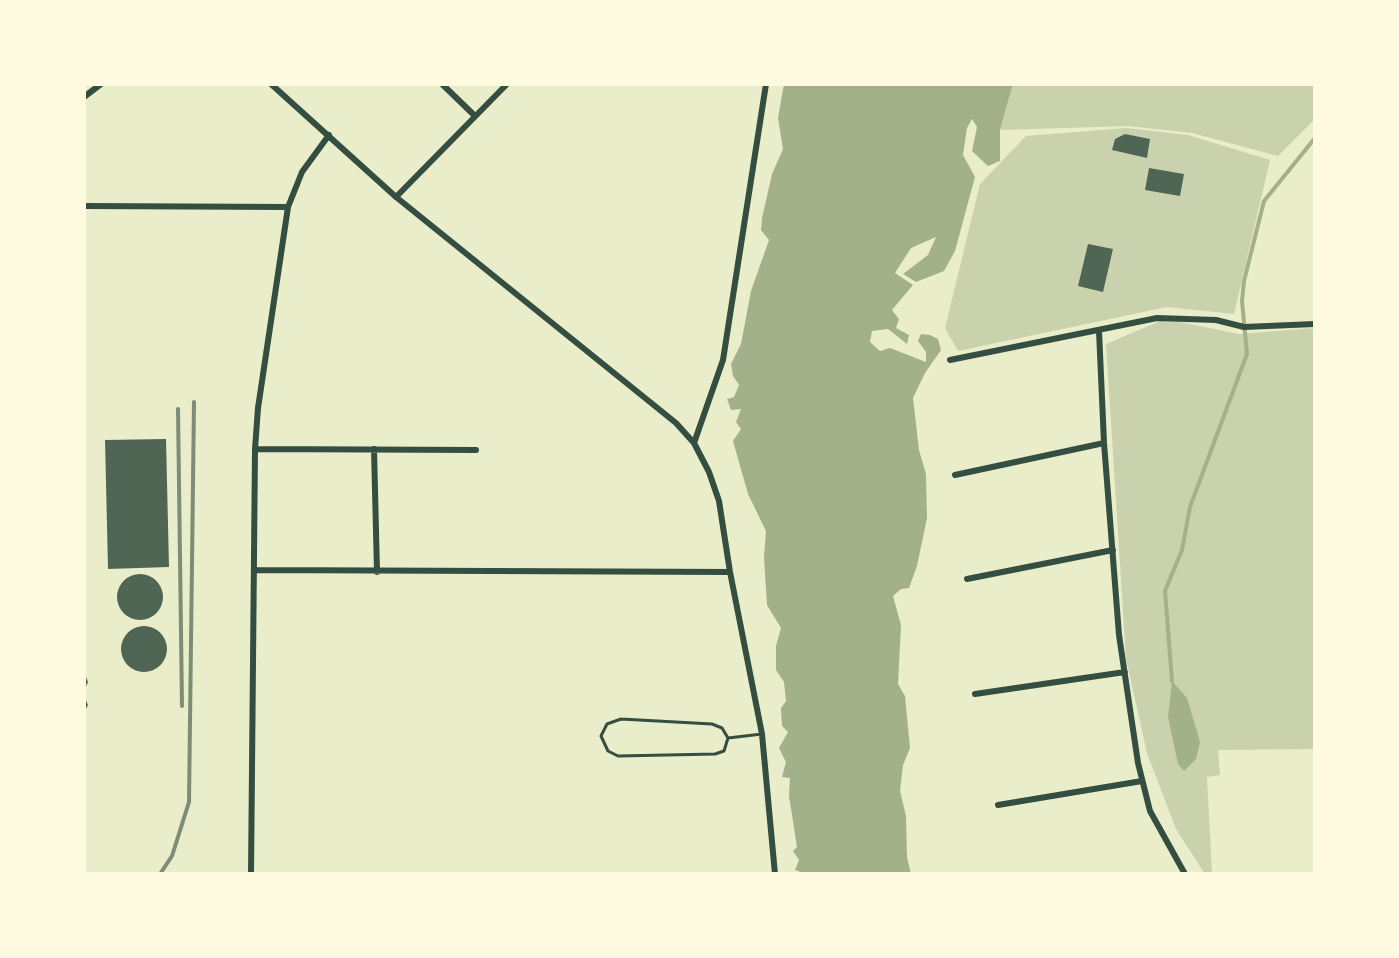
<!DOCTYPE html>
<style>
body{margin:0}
#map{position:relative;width:1399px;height:958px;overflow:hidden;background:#e9edc9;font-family:Rubik,sans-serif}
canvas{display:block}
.frame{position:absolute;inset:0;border:86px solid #fefae0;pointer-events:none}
</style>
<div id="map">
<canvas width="1399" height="958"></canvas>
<div class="frame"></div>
</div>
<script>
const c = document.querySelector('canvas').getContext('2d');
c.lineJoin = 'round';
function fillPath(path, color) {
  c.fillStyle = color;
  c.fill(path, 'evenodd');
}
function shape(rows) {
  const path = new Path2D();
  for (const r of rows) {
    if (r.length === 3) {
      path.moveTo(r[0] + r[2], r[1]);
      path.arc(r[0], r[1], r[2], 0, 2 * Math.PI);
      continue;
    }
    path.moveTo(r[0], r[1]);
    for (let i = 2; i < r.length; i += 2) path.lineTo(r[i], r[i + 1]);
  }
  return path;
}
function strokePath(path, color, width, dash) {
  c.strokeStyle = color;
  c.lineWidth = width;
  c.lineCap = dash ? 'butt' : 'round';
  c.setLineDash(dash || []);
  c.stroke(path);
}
fillPath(shape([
 [1013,84,1315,84,1315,119,1278,156,1192,133,1128,126,1000,130],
 [1126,128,1188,135,1270,160,1234,314,1167,307,958,351,945,328,980,184,1026,136],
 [1165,319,1239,334,1315,328,1315,749,1218,750,1220,775,1207,777,1212,874,1205,874,1176,829,1147,753,1126,659,1106,344]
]), '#cad2ad');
fillPath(shape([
 [784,84,1013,84,1000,130,1000,161,988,166,972,151,977,127,972,119,967,128,963,155,975,177,955,251,944,271,916,282,903,274,928,255,936,237,911,248,895,273,913,285,892,310,899,319,896,328,909,335,907,344,888,329,872,331,870,342,880,351,890,348,926,362,926,352,918,341,921,334,930,335,938,339,941,350,925,373,913,398,919,450,926,474,927,518,917,566,909,588,901,589,893,596,901,625,898,684,905,696,910,748,903,765,900,791,906,816,907,857,911,874,806,874,795,870,799,860,793,851,797,847,789,796,790,778,782,777,786,762,779,748,788,732,782,726,781,708,786,701,784,682,776,670,776,646,781,628,767,605,764,557,766,531,748,494,733,441,741,429,736,422,741,409,731,410,727,399,734,397,739,385,733,376,731,364,741,344,751,291,769,240,761,230,762,218,772,174,783,149,778,118],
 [1172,681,1187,698,1200,742,1196,759,1184,771,1178,764,1168,717]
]), '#a3b18a');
strokePath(shape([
 [1172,681,1165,591,1182,550,1190,507,1247,354,1242,301,1244,281,1264,201,1315,138]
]), '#a3b18a', 4);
fillPath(shape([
 [1125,134,1150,139,1147,158,1112,150,1115,139],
 [1149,168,1184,174,1180,196,1145,190],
 [1088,244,1113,249,1103,292,1078,286],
 [166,439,169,567,108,569,105,440],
 [140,597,23],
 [144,649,23],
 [84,672,88,682,84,691],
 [84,696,88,705,84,713]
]), '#4f6655');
strokePath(shape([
 [621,719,712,724,722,728,728,738,724,751,715,754,618,756,608,751,601,736,607,724,621,719],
 [728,738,762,734]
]), '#344e41', 3);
strokePath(shape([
 [271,84,396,197,676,423,694,443,709,472,719,501,730,572,762,734,775,874],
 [442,84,475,116],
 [84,97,101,84],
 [396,197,507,84],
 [84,206,288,207],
 [1099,331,1104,443,1119,635,1138,763,1150,811,1185,874],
 [950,360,1157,318,1216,320,1244,327,1315,324],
 [694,443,723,360,766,84],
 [255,449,476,450],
 [374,449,377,572],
 [955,475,1104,443],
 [255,570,730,572],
 [967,579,1113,550],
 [975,694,1125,672],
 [998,805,1142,781],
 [251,874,255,449,258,408,288,207,302,172,329,135]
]), '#344e41', 6);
strokePath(shape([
 [178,409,182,706],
 [160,874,172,856,189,802,194,402]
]), '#7c8e77', 4);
</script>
